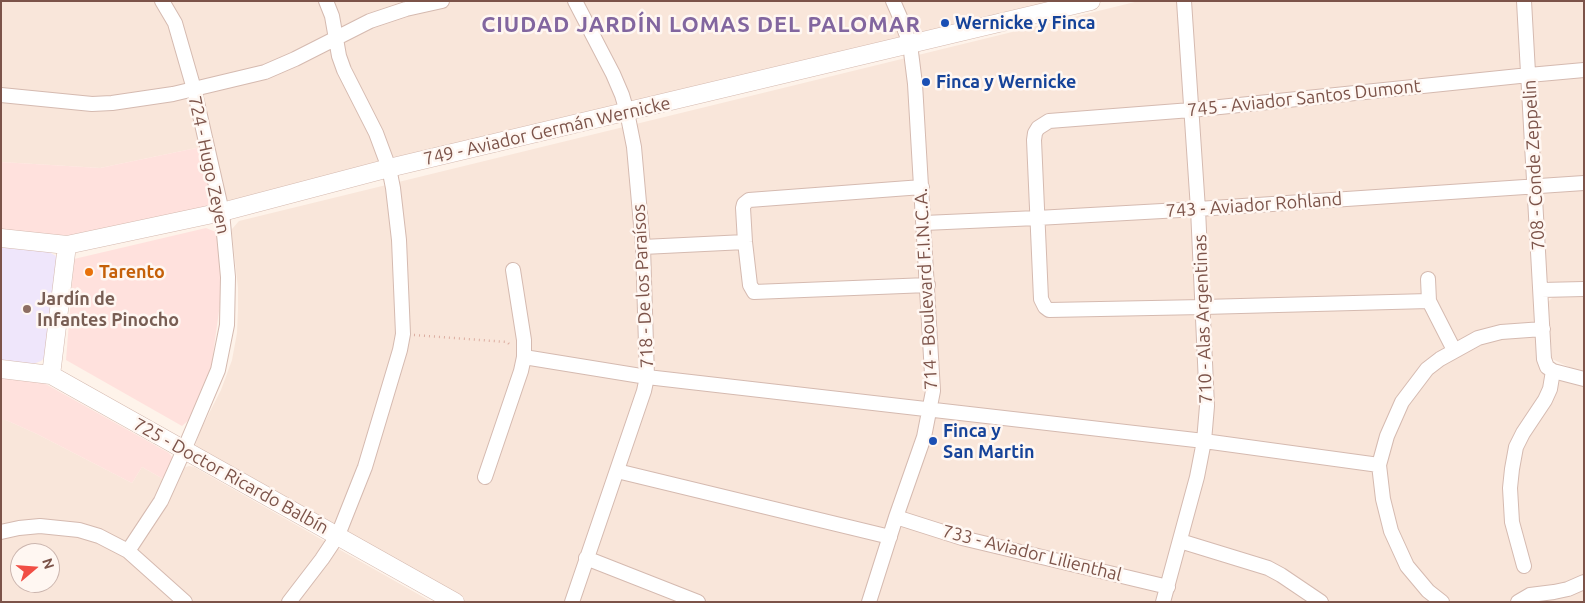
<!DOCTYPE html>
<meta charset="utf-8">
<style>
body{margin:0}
#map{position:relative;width:1585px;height:603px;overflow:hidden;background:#fef3ea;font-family:Ubuntu,sans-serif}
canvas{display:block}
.frame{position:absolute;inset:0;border:2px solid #7c5349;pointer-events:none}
.north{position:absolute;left:10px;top:543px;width:50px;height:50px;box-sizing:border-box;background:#fff7f2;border:1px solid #cbb5ae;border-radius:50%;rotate:72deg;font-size:14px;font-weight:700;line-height:20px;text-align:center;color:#7c5349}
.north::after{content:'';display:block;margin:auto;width:18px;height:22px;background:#f14e45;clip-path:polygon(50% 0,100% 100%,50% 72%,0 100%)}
</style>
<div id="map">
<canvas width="1585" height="603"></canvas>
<div class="frame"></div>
<div class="north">N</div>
</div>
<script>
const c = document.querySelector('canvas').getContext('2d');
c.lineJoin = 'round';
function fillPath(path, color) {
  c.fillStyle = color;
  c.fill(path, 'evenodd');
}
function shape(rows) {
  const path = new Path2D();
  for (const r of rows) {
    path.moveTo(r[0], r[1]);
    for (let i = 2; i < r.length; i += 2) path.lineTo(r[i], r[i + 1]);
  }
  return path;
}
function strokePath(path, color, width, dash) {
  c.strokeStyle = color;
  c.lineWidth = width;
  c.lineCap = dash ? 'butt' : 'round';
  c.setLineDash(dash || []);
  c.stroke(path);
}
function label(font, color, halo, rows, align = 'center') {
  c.font = font + ' Ubuntu,sans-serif';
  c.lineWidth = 5;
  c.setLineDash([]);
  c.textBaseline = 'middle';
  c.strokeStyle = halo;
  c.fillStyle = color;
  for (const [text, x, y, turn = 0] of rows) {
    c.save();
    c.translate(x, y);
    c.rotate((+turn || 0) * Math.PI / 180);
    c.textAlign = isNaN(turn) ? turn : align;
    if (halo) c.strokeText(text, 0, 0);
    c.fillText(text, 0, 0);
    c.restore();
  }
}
fillPath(shape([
 [1,1,888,1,902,38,232,202,227,200,224,197,196,82,179,87,92,100,1,92],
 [900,1,1076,1,919,36,915,34],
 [1139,1,1519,1,1543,359,1584,383,1584,580,1514,602,466,602,198,451,195,446,200,431,221,390,232,360,237,333,238,309,238,288,232,234,232,229,239,221],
 [1530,1,1584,1,1584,284,1550,283,1545,277],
 [185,98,189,100,192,105,201,147,100,168,1,162,1,99],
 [1584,295,1584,374,1552,359,1548,302,1554,296],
 [1,420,6,420,37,434,132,483,142,467,165,480,131,542,126,543,91,531,1,530],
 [189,466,194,467,432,602,1,602,1,538,53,529,74,532,127,555,183,468],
 [20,553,50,553,50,583,20,583],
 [1584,587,1584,602,1529,602]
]), '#f9e6da');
fillPath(shape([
 [201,147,211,190,211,197,207,209,71,240,1,233,1,162,100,168],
 [206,228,216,232,219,243,223,282,211,369,190,419,182,426,66,360,74,259],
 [1,374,35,378,169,453,175,461,165,480,142,467,132,483,37,434,6,420,1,420]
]), '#ffe1dd');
fillPath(shape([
 [1,245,49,252,56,256,58,265,48,354,41,361,33,364,1,360]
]), '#efe6fb');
const minor = shape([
 [1524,1,1544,359,1547,367,1553,371,1584,379],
 [1,95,92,104,112,103,173,94,265,72,295,59,370,21,406,9,442,1],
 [922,187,749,200,744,204,743,208,745,242,750,285,754,292,928,285],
 [924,223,1037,218,1198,209,1584,183],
 [643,247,745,242],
 [1428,279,1429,301],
 [1541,290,1584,289],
 [1454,350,1429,301,1203,307,1049,310,1045,307,1041,299,1034,140,1035,133,1038,128,1049,121,1191,110,1529,75,1584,70],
 [524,357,647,377,1204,441,1379,465],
 [617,471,890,537],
 [485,477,521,371,524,357,524,340,513,270],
 [896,517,962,538,1168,587],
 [1,532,19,528,40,526,79,530,99,536,128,551,185,602],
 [1180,541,1268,568,1281,575,1321,602],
 [128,551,161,501,184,450,218,370,227,325,228,277,222,212,194,89,175,23,162,1],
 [586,558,698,602],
 [1524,566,1512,522,1510,488,1512,469,1516,447,1523,433,1545,400,1550,389,1553,371],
 [289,602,322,559,338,535,365,467,400,350,403,334,399,240,393,188,389,168,376,133,344,70,339,56,332,16,326,1],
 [572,602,644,391,647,377,643,247,634,147,627,112,622,95,613,74,575,1],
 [869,602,896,517,924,437,933,391,915,84,910,44,900,17,893,1],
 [1163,602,1197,477,1204,441,1207,406,1198,209,1184,1],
 [1442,602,1428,591,1407,566,1391,531,1383,499,1379,465,1387,436,1402,402,1427,369,1440,359,1478,338,1501,332,1543,329],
 [1518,602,1530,595,1554,592,1568,589,1584,582]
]);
const tertiary = shape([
 [1,238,67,245,222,212,389,168,1091,1],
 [1,369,51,375,455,602],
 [51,375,67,245]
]);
strokePath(minor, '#d5bab0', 16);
strokePath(tertiary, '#d5bab0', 19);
strokePath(shape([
 [414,335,507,342,510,345]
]), '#dcada0', 2.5, [1, 4]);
strokePath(minor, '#fff', 14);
strokePath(tertiary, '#fff', 18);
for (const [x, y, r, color] of [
 [945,23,5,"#1a4fb4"],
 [926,82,5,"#1a4fb4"],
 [89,272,5,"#e8710a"],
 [27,309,5,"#8d6e63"],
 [933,441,5,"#1a4fb4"]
]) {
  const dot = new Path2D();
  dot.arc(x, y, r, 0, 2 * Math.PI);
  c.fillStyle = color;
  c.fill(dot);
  strokePath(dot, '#fff7f2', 2);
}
label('bold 18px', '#164399', '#fff7f2', [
 ["Wernicke y Finca",955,23],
 ["Finca y Wernicke",936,82],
 ["Finca y",943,431],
 ["San Martin",943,452]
], 'left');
label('18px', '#7c5349', '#fff7f2', [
 ["745 - Aviador Santos Dumont",1304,98,-6],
 ["749 - Aviador Germán Wernicke",547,131,-13],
 ["724 - Hugo Zeyen",209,165,78],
 ["708 - Conde Zeppelin",1534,165,-93],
 ["743 - Aviador Rohland",1254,205,-4],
 ["718 - De los Paraísos",643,286,-93],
 ["714 - Boulevard F.I.N.C.A.",926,289,-93],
 ["710 - Alas Argentinas",1203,319,-92],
 ["725 - Doctor Ricardo Balbín",231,476,29],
 ["733 - Aviador Lilienthal",1032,553,14]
]);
label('bold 18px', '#c56008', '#fff7f2', [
 ["Tarento",99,272]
], 'left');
label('bold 18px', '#785e54', '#fff7f2', [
 ["Jardín de",37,299],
 ["Infantes Pinocho",37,320]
], 'left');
c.letterSpacing = '1px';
label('bold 22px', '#82669f', '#fff7f2', [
 ["CIUDAD JARDÍN LOMAS DEL PALOMAR",701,25]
]);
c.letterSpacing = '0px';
</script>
